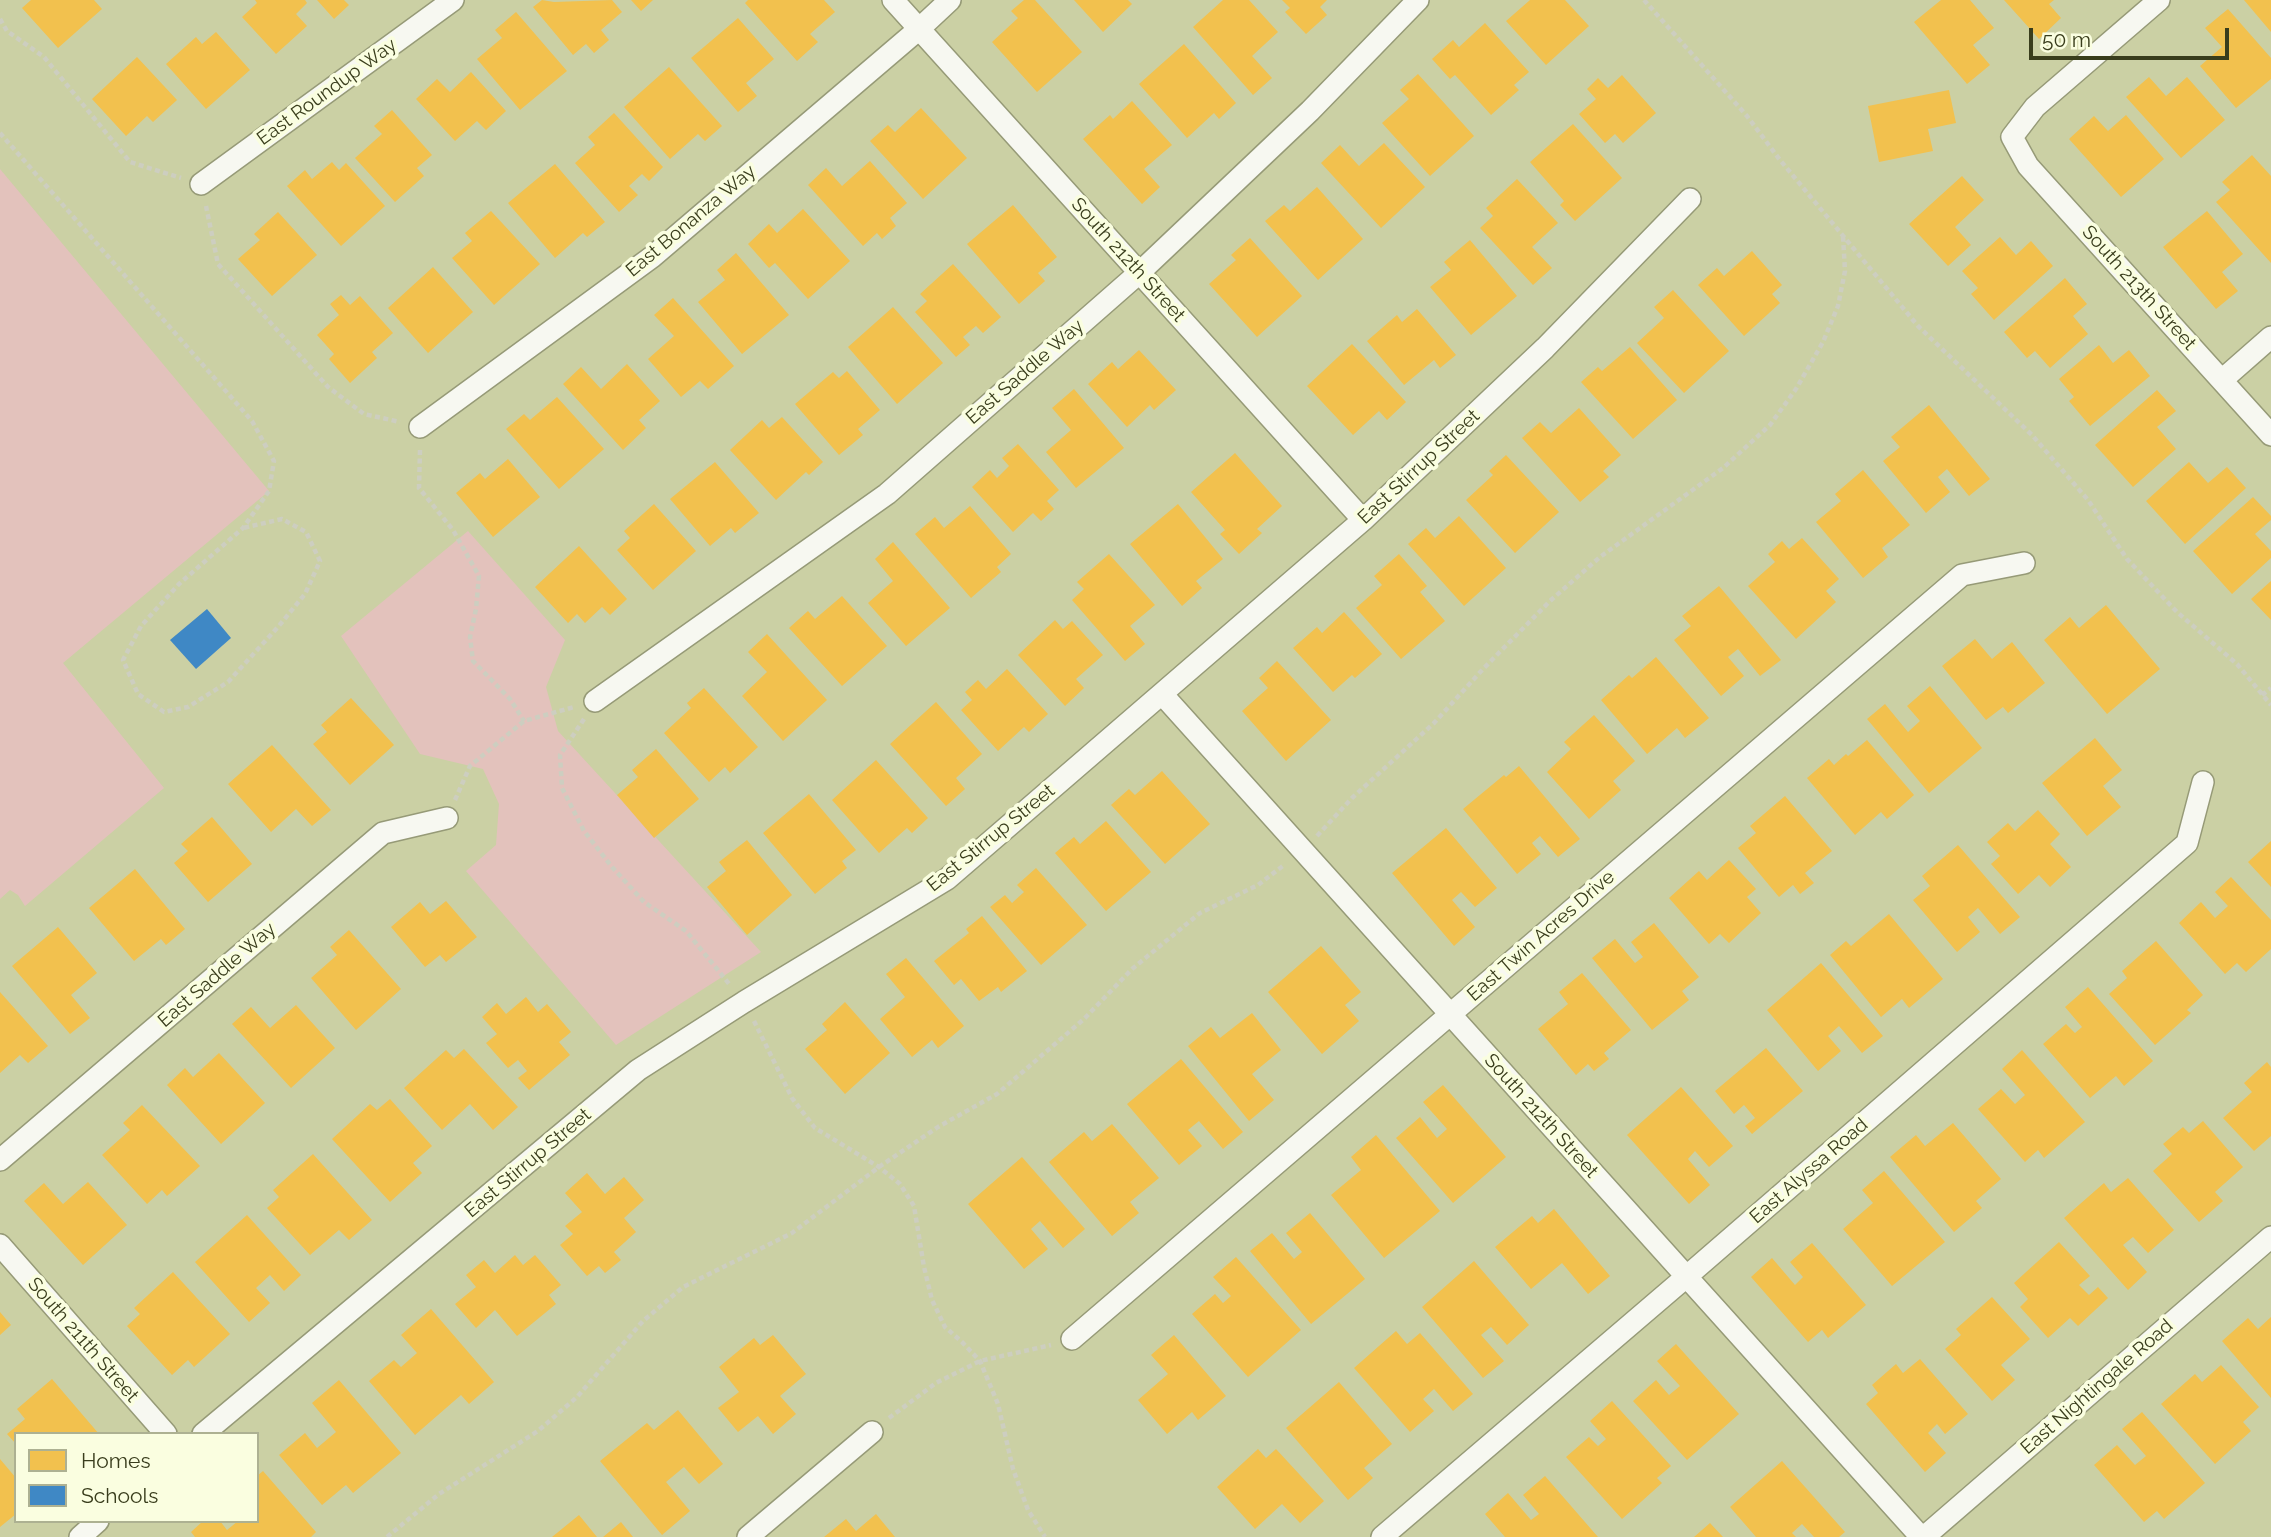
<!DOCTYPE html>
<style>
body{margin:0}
#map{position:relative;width:2271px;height:1537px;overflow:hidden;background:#cbd0a4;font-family:Raleway,sans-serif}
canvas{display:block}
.legend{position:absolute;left:14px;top:1432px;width:245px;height:91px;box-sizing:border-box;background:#fafee0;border:2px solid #adb192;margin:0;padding:9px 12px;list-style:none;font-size:21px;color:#393d1c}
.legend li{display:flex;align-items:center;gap:14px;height:35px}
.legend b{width:35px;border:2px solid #adb192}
.scale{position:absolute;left:2029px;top:28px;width:200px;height:32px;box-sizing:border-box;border:4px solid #393d1c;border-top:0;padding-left:9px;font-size:21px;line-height:24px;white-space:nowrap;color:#393d1c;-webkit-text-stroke:5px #fafee0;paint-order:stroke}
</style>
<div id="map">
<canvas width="2271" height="1537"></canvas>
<ul class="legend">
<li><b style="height:19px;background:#f2c14e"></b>Homes</li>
<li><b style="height:19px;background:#3f88c5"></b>Schools</li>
</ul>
<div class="scale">50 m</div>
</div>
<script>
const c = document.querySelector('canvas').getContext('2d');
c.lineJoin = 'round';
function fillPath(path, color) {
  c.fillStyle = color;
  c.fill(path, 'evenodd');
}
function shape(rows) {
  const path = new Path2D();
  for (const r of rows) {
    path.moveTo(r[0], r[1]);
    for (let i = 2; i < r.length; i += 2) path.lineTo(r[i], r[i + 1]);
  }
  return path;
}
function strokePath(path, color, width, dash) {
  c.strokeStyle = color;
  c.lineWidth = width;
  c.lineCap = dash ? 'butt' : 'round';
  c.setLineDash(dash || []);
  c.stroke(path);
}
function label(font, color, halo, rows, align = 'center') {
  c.font = font + ' Raleway,sans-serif';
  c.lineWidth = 7;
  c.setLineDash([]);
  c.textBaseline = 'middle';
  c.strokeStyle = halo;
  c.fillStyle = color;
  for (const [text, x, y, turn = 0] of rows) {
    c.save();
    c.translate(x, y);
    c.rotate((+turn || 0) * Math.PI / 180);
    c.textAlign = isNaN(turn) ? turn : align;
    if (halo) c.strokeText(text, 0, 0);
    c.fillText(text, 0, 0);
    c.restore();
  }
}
fillPath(shape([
 [0,169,269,491,63,663,164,788,25,906,18,895,10,890,0,899],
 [468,531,565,640,546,687,558,731,761,952,616,1045,466,871,496,845,499,804,483,769,420,754,341,636]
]), '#e3c2bc');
fillPath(shape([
 [31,0,94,0,102,9,58,48,22,8],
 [255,0,305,0,307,3,296,14,307,26,276,54,242,17,257,3],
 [317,0,344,0,349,5,334,19],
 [542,0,554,2,612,0,622,12,601,30,609,40,594,53,586,44,573,55,533,7],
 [631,0,653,0,641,11],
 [748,0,824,0,835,12,810,34,818,42,797,61,745,3],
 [1024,0,1035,0,1082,52,1037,92,992,42,1018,18,1011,11],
 [1074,0,1128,0,1132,4,1103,32],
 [1223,0,1249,0,1278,32,1252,56,1272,78,1253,95,1193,27],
 [1282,0,1327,0,1320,7,1327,15,1306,34,1285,12,1290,8],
 [1530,0,1565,0,1589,26,1546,65,1506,21],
 [1941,0,1970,0,1994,28,1973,45,1990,65,1967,84,1914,22],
 [2004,0,2054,0,2049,4,2061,18,2039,39],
 [2244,0,2271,0,2271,32],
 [2228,9,2271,58,2271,79,2236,108,2200,66,2222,47,2205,28],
 [516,12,567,71,520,110,477,59,502,38,495,30],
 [738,18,774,59,746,83,757,96,738,112,691,58],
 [1485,23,1529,72,1514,85,1519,90,1491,115,1455,75,1450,79,1432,59,1453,40,1459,47],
 [216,32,250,70,206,109,166,64,196,37,202,44],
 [1184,44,1236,103,1219,119,1214,113,1187,138,1139,84],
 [137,57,177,100,153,122,147,116,126,136,92,99],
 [669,67,722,126,705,141,698,134,670,159,624,107],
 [471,72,506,111,486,130,477,121,455,141,416,99,437,79,450,92],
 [1418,74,1474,136,1430,176,1382,123,1409,99,1400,90],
 [1622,75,1656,113,1623,143,1615,134,1605,143,1579,114,1596,99,1587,89,1598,78,1608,88],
 [2149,77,2166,96,2187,77,2225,120,2181,158,2126,97],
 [1949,90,1956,123,1928,129,1933,151,1879,162,1868,106],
 [1132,101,1172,145,1144,169,1160,187,1142,204,1083,139,1110,115,1113,119],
 [921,108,967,158,923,199,870,141,888,125,895,132],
 [392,110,432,155,417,168,424,176,395,202,355,158,382,134,374,126],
 [614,113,663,167,649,181,642,174,629,186,638,195,619,212,575,163,595,145,588,137],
 [2126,115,2164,159,2121,197,2069,139,2094,116,2108,131],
 [1573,124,1622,178,1575,221,1560,205,1564,201,1530,162],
 [1384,143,1425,187,1381,228,1321,163,1340,145,1359,166],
 [2252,155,2271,176,2271,263,2216,202,2230,190,2222,182],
 [870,161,907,203,890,218,896,226,882,239,877,233,863,246,808,185,826,168,842,186],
 [332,162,339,170,346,163,385,206,341,246,287,186,305,170,312,179],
 [555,164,605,222,587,237,583,233,555,258,508,203],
 [1962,176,1984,200,1955,227,1971,245,1948,266,1909,224],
 [1517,179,1558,223,1532,247,1552,268,1533,285,1480,228,1493,216,1486,208],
 [1317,187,1363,239,1318,280,1265,221,1284,205,1290,211],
 [1013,205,1057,257,1038,273,1045,281,1019,304,967,244],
 [803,209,850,261,808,299,775,263,769,268,748,244,769,224,777,233],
 [491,211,540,264,494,305,452,258,472,241,465,233],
 [2207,211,2243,254,2222,272,2238,291,2216,309,2163,247],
 [278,212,317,255,272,296,238,259,260,240,254,234],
 [2000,237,2016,255,2031,241,2053,266,1994,320,1971,294,1978,288,1962,271],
 [1250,238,1302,296,1257,337,1209,284,1236,260,1231,255],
 [1470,240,1517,296,1471,335,1430,287,1451,270,1444,262],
 [1752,251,1782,285,1772,294,1780,303,1744,336,1698,285,1717,268,1724,276],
 [736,253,789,315,742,354,698,302,725,280,717,270],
 [953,264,1001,317,983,333,976,326,963,337,970,345,956,357,915,312,927,301,920,294],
 [433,267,473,312,428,353,388,308],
 [2065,278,2087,304,2073,316,2088,334,2050,368,2035,351,2027,358,2004,332],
 [1673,290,1729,351,1684,393,1637,343,1664,318,1654,307],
 [341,295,350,305,360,296,393,333,372,352,377,358,350,383,329,359,334,354,317,335,339,315,330,304],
 [673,298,734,366,708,389,700,381,681,397,648,359,674,336,654,315],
 [893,307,943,363,897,404,848,347],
 [1417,309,1456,355,1440,368,1434,360,1404,385,1367,341,1397,315,1402,322],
 [1352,344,1406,402,1387,420,1379,411,1353,435,1307,386],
 [2099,345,2113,363,2129,350,2150,376,2090,426,2069,401,2074,397,2059,379],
 [1630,347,1677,400,1633,439,1581,382,1598,367,1602,371],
 [1139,350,1176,390,1154,410,1150,405,1127,427,1088,384,1112,362,1118,369],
 [627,364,660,401,639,420,646,428,623,450,563,384,581,367,601,389],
 [847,371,880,410,858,429,863,435,839,455,795,404,833,372,839,378],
 [1074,389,1124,448,1076,488,1046,452,1071,430,1052,408],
 [2157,390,2176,411,2157,427,2176,449,2133,487,2095,445],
 [557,397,604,449,559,489,506,429,524,414,530,420],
 [1929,405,1990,479,1969,496,1947,469,1938,477,1950,492,1926,513,1883,461,1900,447,1891,437],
 [1579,408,1621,455,1603,471,1609,477,1580,502,1522,438,1540,422,1551,433],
 [782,417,823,462,809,475,806,472,776,500,730,450,762,420,769,428],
 [1018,444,1059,490,1047,501,1054,509,1041,521,1033,513,1013,532,972,487,990,470,997,478,1009,466,1002,458],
 [1235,453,1282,506,1257,529,1262,533,1239,554,1220,534,1225,530,1191,492],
 [1506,455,1559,512,1515,553,1466,500,1493,475,1489,471],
 [508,459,540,497,493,537,456,493,480,473,485,479],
 [715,462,759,513,735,533,731,528,710,546,670,499],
 [2189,462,2208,483,2227,467,2246,488,2185,544,2146,501],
 [1863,470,1910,525,1882,548,1888,557,1863,578,1816,522,1841,501,1835,494],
 [2253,497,2271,516,2271,520,2255,534,2271,551,2271,558,2232,594,2193,551],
 [654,504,696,551,653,590,617,550,630,538,624,531],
 [1178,504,1223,559,1196,581,1202,588,1182,606,1130,544],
 [970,506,1011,554,997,567,1001,572,971,598,915,534,935,517,944,528],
 [1459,516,1506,568,1464,606,1408,544,1426,528,1435,538],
 [1802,538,1839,579,1826,591,1836,602,1796,639,1748,586,1775,562,1768,554,1782,541,1789,549],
 [893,542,950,608,906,646,868,603,893,581,875,559],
 [579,546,627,599,610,615,602,607,585,623,577,614,568,623,535,587],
 [1109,554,1155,605,1130,626,1145,644,1125,661,1072,600,1084,589,1077,582],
 [1399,554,1427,586,1420,592,1445,621,1401,659,1356,608,1382,585,1374,576],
 [2271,581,2271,620,2251,599],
 [1719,586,1781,660,1760,676,1738,649,1728,657,1744,676,1721,696,1674,640,1691,626,1682,616],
 [842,596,887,646,842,686,789,628,808,611,815,619],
 [2106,605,2160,669,2107,714,2044,640,2070,617,2079,628],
 [1344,612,1382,654,1355,678,1352,675,1333,692,1293,648,1317,627,1322,633],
 [1055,620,1063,629,1072,621,1103,655,1076,679,1084,688,1065,706,1018,655],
 [767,634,827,700,783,741,742,696,767,672,748,652],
 [1975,639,1992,659,2012,642,2045,683,2008,713,2003,707,1986,720,1942,666],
 [1656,657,1709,718,1685,738,1677,728,1647,754,1601,700,1629,675,1632,678],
 [1277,661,1331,720,1286,761,1242,711,1268,688,1259,678],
 [1007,669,1048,714,1029,732,1024,727,998,751,961,710,972,700,965,692,978,680,986,689],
 [1930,686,1982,748,1929,793,1867,719,1885,704,1908,732,1920,721,1907,706],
 [704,688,758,747,730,773,725,767,709,782,664,733,691,708,687,703],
 [351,698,394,745,350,785,313,744,327,732,321,725],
 [936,702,982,754,956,778,965,789,946,806,890,744],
 [1594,715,1635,761,1613,781,1621,790,1589,819,1547,772,1571,749,1564,742],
 [2095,738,2122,770,2103,786,2121,807,2087,836,2042,783],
 [1867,740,1914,795,1887,819,1881,812,1855,835,1807,778,1829,759,1834,765,1846,754,1848,756],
 [272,745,331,810,312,826,296,809,271,832,228,784],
 [656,749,699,799,654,838,617,795,638,777,632,770],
 [876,760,928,818,912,833,907,828,879,853,832,800],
 [1519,766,1580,839,1558,857,1540,836,1532,843,1541,854,1517,874,1463,809,1504,775,1506,777],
 [1162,771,1210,824,1165,864,1111,805,1129,789,1135,795],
 [809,794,856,850,842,861,847,868,815,894,763,833],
 [1785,796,1832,851,1805,873,1814,883,1800,894,1793,885,1779,897,1738,848,1756,833,1750,826],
 [2038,810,2060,834,2050,844,2071,867,2050,887,2039,875,2018,894,1991,864,2000,856,1987,842,2008,823,2015,831],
 [212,817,252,864,208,902,174,863,188,851,181,844],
 [1106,821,1151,872,1106,911,1055,853,1074,837,1080,844],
 [1446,828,1497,888,1475,907,1461,892,1452,900,1475,927,1454,946,1392,873],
 [747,840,792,895,747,935,707,887,726,871,719,862],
 [2271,841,2271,887,2248,862],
 [1958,845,2020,917,2000,934,1978,908,1968,917,1980,932,1957,952,1913,900,1930,886,1922,876],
 [1729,860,1756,889,1747,897,1761,913,1729,943,1720,934,1709,944,1669,898,1699,871,1707,880],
 [1036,868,1087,925,1041,965,990,907,1005,895,1012,903,1024,892,1017,885],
 [135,869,185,929,166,945,161,939,134,961,89,908],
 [2231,877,2271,920,2271,949,2246,972,2237,963,2225,974,2179,923,2201,902,2215,918,2228,906,2215,892],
 [446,901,477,937,446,962,440,955,425,967,391,927,420,902,430,914],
 [1889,914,1943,979,1909,1008,1902,999,1881,1017,1830,955,1846,941,1851,946],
 [982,916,1027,971,1001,992,998,987,979,1001,961,979,954,985,934,961,969,933,966,929],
 [1654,923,1699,977,1682,991,1689,1000,1652,1030,1592,958,1615,939,1635,963,1643,957,1631,942],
 [58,927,97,973,71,995,90,1018,70,1034,12,966],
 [349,930,401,989,356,1030,311,978,337,955,330,947],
 [2156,941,2203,995,2187,1010,2191,1013,2155,1045,2109,994,2127,978,2122,971],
 [1321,946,1361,992,1345,1005,1359,1021,1322,1054,1268,992],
 [906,958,964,1026,938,1048,932,1040,912,1057,880,1019,905,997,886,974],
 [1821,963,1883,1036,1862,1053,1839,1026,1828,1036,1841,1051,1818,1071,1767,1010],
 [1582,973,1631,1030,1604,1053,1609,1059,1594,1071,1588,1064,1576,1075,1538,1029,1568,1004,1559,992],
 [2088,987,2153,1061,2124,1086,2116,1076,2090,1098,2043,1044,2066,1024,2075,1033,2082,1027,2065,1007],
 [0,992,48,1046,28,1063,20,1055,0,1073],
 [526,997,538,1012,547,1004,571,1032,559,1042,570,1055,529,1090,518,1078,527,1071,518,1060,508,1068,486,1043,497,1034,482,1017,497,1003,506,1014],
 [845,1002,890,1053,845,1094,805,1049,827,1030,822,1024],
 [296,1005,335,1048,291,1088,232,1024,251,1007,270,1028],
 [1252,1013,1281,1050,1252,1074,1274,1100,1249,1121,1188,1046,1211,1027,1220,1038],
 [1766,1048,1803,1091,1752,1134,1745,1126,1755,1118,1744,1105,1734,1114,1715,1091],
 [464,1049,518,1107,493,1130,470,1104,442,1130,404,1088,446,1050,454,1058],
 [2022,1050,2085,1122,2044,1158,2038,1150,2025,1162,1978,1109,2001,1089,2015,1104,2025,1095,2002,1069],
 [219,1053,265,1103,221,1144,167,1085,185,1068,193,1077],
 [1181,1059,1243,1132,1223,1149,1199,1121,1188,1130,1202,1146,1179,1165,1127,1104],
 [2267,1062,2271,1067,2271,1136,2254,1151,2223,1118,2252,1092,2244,1083],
 [1443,1085,1506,1157,1453,1203,1396,1138,1420,1117,1437,1138,1447,1129,1423,1102],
 [1681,1087,1733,1146,1709,1167,1695,1151,1688,1159,1710,1185,1689,1204,1627,1135],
 [390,1099,432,1146,413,1163,422,1173,390,1202,332,1139,370,1104,377,1110],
 [142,1105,200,1166,167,1196,162,1190,147,1204,102,1155,130,1130,123,1123],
 [2203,1121,2243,1167,2215,1192,2223,1201,2199,1222,2153,1171,2172,1154,2163,1144,2183,1127,2189,1133],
 [1953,1123,2001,1179,1976,1201,1982,1208,1954,1232,1890,1157,1916,1135,1925,1146],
 [1112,1124,1159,1178,1130,1202,1139,1213,1112,1236,1049,1162,1084,1132,1092,1141],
 [1376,1135,1440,1211,1384,1258,1331,1195,1361,1170,1351,1157],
 [313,1154,372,1220,349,1240,339,1230,310,1255,267,1208,279,1197,273,1190],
 [1022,1157,1085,1229,1063,1248,1040,1221,1031,1229,1048,1249,1024,1269,968,1204],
 [1884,1171,1945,1242,1892,1286,1843,1229,1873,1203,1862,1190],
 [587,1173,605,1194,624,1177,644,1200,624,1218,636,1232,614,1252,621,1260,605,1273,599,1266,587,1276,560,1245,573,1234,565,1226,582,1212,565,1193],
 [2128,1178,2174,1230,2148,1253,2133,1237,2123,1245,2147,1272,2128,1290,2064,1218,2104,1183,2111,1192],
 [88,1182,127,1225,83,1265,24,1201,44,1183,63,1204],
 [1554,1209,1610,1276,1588,1294,1562,1263,1531,1289,1495,1247,1532,1216,1538,1223],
 [1310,1213,1365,1279,1311,1324,1250,1251,1272,1233,1294,1259,1302,1252,1286,1233],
 [247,1215,301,1275,284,1291,270,1275,256,1288,270,1303,249,1322,195,1262],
 [2059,1242,2090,1276,2079,1285,2089,1295,2098,1287,2108,1298,2078,1326,2070,1318,2048,1338,2020,1307,2028,1299,2014,1283],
 [1812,1243,1866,1305,1828,1338,1822,1330,1808,1342,1751,1277,1772,1258,1795,1285,1803,1277,1790,1262],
 [515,1255,523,1265,535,1255,561,1285,549,1295,556,1304,517,1336,495,1310,476,1328,455,1304,476,1287,466,1275,484,1260,495,1273],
 [1236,1257,1301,1330,1248,1377,1192,1314,1215,1294,1223,1303,1231,1296,1213,1277],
 [1474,1261,1529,1325,1507,1345,1491,1327,1481,1335,1504,1361,1483,1378,1422,1307],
 [173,1272,230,1334,194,1367,188,1360,172,1375,127,1326,140,1314,134,1308],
 [1992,1297,2030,1339,2001,1365,2015,1380,1992,1401,1945,1349,1961,1335,1956,1329],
 [431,1309,494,1382,469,1404,461,1395,415,1435,369,1381,394,1360,401,1367,417,1353,401,1335],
 [0,1312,11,1325,0,1335],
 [2271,1317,2271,1398,2222,1341,2248,1318,2258,1329],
 [1396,1331,1407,1344,1420,1333,1473,1394,1453,1411,1434,1389,1423,1399,1434,1411,1410,1432,1354,1368],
 [773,1335,806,1374,780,1396,796,1414,773,1434,758,1416,738,1432,718,1408,739,1392,719,1367,754,1338,760,1345],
 [1174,1335,1226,1396,1198,1420,1192,1412,1167,1434,1138,1400,1168,1374,1151,1355],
 [1676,1344,1739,1414,1687,1460,1633,1401,1656,1380,1669,1395,1680,1386,1657,1361],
 [1920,1359,1968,1414,1945,1434,1937,1424,1928,1433,1946,1453,1925,1472,1866,1404,1878,1393,1872,1385,1896,1364,1903,1373],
 [2221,1365,2259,1407,2243,1422,2251,1431,2215,1464,2161,1404,2195,1374,2202,1382],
 [52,1379,99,1434,16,1434,16,1444,7,1434,25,1419,17,1409],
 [339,1380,401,1453,353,1493,346,1485,322,1505,279,1455,305,1433,317,1448,336,1432,312,1403],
 [1339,1382,1392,1444,1364,1468,1373,1478,1348,1500,1286,1428],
 [1612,1401,1671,1466,1657,1478,1662,1483,1622,1519,1566,1457,1589,1437,1598,1446,1606,1439,1590,1421],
 [678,1410,723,1464,699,1484,684,1467,666,1482,690,1511,662,1535,600,1461,647,1423,654,1430],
 [2142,1412,2205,1483,2164,1519,2157,1511,2144,1522,2094,1465,2117,1445,2135,1465,2146,1456,2122,1429],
 [1258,1449,1266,1458,1276,1449,1324,1501,1300,1523,1282,1504,1255,1529,1217,1487],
 [0,1459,16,1478,16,1514,0,1527],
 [1782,1461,1845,1532,1839,1537,1814,1537,1802,1524,1792,1533,1796,1537,1756,1537,1730,1507],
 [263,1471,316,1532,311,1537,195,1537,191,1532,203,1521,220,1521,227,1530,238,1521,257,1521,257,1476],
 [1545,1476,1598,1537,1505,1537,1485,1514,1508,1493,1531,1520,1539,1514,1523,1495],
 [876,1514,895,1537,824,1537,846,1519,856,1531],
 [579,1515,597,1537,552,1537],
 [621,1522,633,1537,603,1537],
 [1710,1523,1723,1537,1694,1537]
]), '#f2c14e');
fillPath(shape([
 [207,609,231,638,196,669,170,640]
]), '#3f88c5');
const minor = shape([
 [893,0,1363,520],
 [2159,0,2035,107,2012,137,2028,166,2271,435],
 [201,184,453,0],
 [2222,380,2271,337],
 [420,427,652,257,919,29,950,0],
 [1162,694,1921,1537],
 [595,701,887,494,1139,273,1310,111,1418,0],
 [0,1160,383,833,447,818],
 [0,1245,166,1434],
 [1072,1339,1962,575,2024,563],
 [203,1434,638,1070,744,1002,947,879,1363,520,1545,348,1690,199],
 [80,1537,98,1521],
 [748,1537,872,1432],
 [1382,1537,1686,1277,2187,843,2203,782],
 [1924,1537,2271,1237]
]);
strokePath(minor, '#969a77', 24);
strokePath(shape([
 [1644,0,1747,116,1780,160,1918,326,2032,435,2088,500,2127,559,2177,612,2237,664,2271,705],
 [0,19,7,31,44,57,130,162,181,178],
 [0,133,252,421,274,461,269,491,243,528,179,584,141,626,123,660,138,694,164,712,188,707,228,682,278,627,305,594,320,561,306,532,282,519,243,528],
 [206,206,218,264,328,387,364,414,400,422],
 [420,450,419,488,453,530,479,576,476,609,470,637,473,661,510,699,524,721],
 [2262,695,2271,688],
 [584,719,560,755,562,788,584,831,612,867,644,902,686,931,730,985],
 [455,800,470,766,524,721,574,707],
 [1317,836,1352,798,1434,723,1483,669,1550,601,1600,557,1723,468,1770,425,1796,389,1823,342,1838,306,1845,271,1843,236],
 [754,1021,792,1098,815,1128,879,1167,900,1184,914,1206,924,1267,932,1300,945,1327,962,1342,980,1361,998,1404,1013,1469,1028,1510,1045,1537],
 [889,1418,936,1383,980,1361,1051,1345],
 [387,1537,439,1494,538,1431,577,1397,643,1321,683,1287,792,1233,879,1167,938,1127,997,1094,1084,1019,1132,969,1200,913,1258,885,1284,865]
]), '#cdcec0', 4.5, [5, 3.5]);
strokePath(minor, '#f7f8f1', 21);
label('19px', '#393d1c', '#fafee0', [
 ["East Roundup Way",327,92,-36],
 ["East Bonanza Way",691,221,-40],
 ["South 212th Street",1128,260,48],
 ["South 213th Street",2139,288,48],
 ["East Saddle Way",1025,372,-41],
 ["East Stirrup Street",1419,467,-43],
 ["East Stirrup Street",991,838,-39],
 ["East Twin Acres Drive",1541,936,-41],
 ["East Saddle Way",217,975,-41],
 ["South 212th Street",1541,1116,48],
 ["East Stirrup Street",528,1163,-40],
 ["East Alyssa Road",1809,1171,-41],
 ["South 211th Street",83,1340,49],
 ["East Nightingale Road",2097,1387,-41]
]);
</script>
